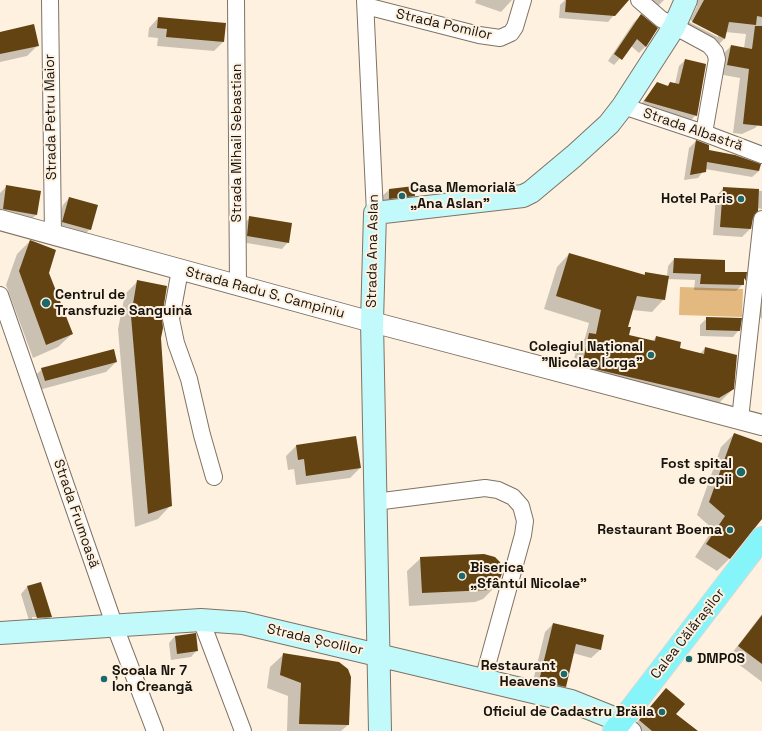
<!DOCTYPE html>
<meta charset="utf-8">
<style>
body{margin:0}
canvas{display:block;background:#fef1e0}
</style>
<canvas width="762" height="731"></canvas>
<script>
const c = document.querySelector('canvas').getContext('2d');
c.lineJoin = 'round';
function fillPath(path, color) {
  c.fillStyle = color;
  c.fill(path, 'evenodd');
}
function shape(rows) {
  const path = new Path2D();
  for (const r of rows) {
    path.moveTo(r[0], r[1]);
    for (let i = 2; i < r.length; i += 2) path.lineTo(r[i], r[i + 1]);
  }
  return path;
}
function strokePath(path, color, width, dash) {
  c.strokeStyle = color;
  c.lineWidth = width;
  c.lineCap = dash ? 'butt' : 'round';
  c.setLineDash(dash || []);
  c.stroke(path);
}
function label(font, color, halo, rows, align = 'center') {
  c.font = font + ' "Space Grotesk",sans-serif';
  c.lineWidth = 4;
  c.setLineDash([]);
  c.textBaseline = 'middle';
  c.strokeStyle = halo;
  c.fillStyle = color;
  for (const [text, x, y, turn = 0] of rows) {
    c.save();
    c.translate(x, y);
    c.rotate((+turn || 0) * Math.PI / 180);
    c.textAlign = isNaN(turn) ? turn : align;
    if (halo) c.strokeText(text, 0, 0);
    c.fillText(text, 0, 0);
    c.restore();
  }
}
fillPath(shape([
 [680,287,743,289,742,317,679,315]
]), '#e4b980');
fillPath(shape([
 [476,0,512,0,501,12,475,3],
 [565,0,627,0,608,22,559,18,560,5],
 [647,0,664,0,656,8],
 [696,0,762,0,762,121,755,128,742,134,733,133,740,78,718,74,721,56,731,46,744,48,746,34,725,32,724,39,714,49,683,32,689,22,718,37,718,35,690,20,697,6,694,4],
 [641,15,646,46,639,53,631,46,614,65,608,61,634,22],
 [158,18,223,42,214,51,157,46,158,38,148,37,149,28],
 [0,33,37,46,27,56,0,62],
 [685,60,696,115,690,121,639,107,657,83,667,87,670,83,675,84,679,66],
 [696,141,708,151,759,171,752,177,705,169,698,178,684,180,689,148],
 [7,186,36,215,29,221,0,216,0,193],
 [413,187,414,195,408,202,383,205,382,196,389,190],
 [724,188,762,191,762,209,757,208,752,217,750,229,742,237,713,235,716,196],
 [69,198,90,229,83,236,56,228,63,205],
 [250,218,288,242,282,249,241,242,243,224],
 [30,241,72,334,58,347,33,358,6,285,17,254],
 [762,250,762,319,755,312],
 [569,254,643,276,645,273,667,276,668,266,674,259,724,273,745,273,743,284,736,291,694,290,695,280,667,279,664,299,652,312,632,310,627,328,628,335,652,342,656,337,678,349,700,354,705,348,733,389,720,402,706,411,569,378,577,347,585,338,589,323,544,309,557,267],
 [138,281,161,317,160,338,171,505,158,519,135,527,118,329,125,294],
 [707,318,739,330,733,337,700,336,700,325],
 [116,362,106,372,35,391,32,379,42,369],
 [734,434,762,444,762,516,729,559,717,571,695,557,713,529,697,515,721,447],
 [356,437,360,468,350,478,296,485,294,469,288,470,286,456,296,446],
 [421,558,496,586,483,599,475,602,409,606,407,571],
 [40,583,51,617,44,623,30,624,21,594,27,587],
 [32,617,44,617,44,619,32,619],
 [762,614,762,682,729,657],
 [553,624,600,650,591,658,573,653,565,686,556,695,531,689,545,632],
 [175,636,197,650,191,657,171,660,169,643],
 [284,654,348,725,341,731,287,731,288,696,267,688,270,667],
 [666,690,675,714,696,731,629,731]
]), '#0003');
fillPath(shape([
 [566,0,629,0,615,16,565,12],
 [704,0,762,0,762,17,757,16,756,25,729,22,725,39,692,22],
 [641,14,658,28,646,47,637,39,622,60,614,54],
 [158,17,226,23,224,42,166,37,167,29,157,28],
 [34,24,39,46,0,54,0,32],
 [755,26,762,26,762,126,743,124,749,69,727,65,731,45,752,49],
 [685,59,706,64,697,116,644,101,657,82,668,86,670,82,679,84],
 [696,140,709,145,709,150,735,155,761,164,759,171,707,162,706,172,690,175],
 [6,185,41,191,37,215,3,209],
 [414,186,415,196,389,199,389,189],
 [723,187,759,189,758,211,753,218,751,229,720,227],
 [69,197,98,205,91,230,62,222],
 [249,216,292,223,289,243,247,236],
 [30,240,56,250,49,273,73,334,46,345,19,271],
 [569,253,645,275,645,272,669,276,665,300,637,296,628,327,631,327,629,335,655,341,656,336,681,342,680,348,704,354,705,347,737,355,734,389,719,398,582,366,589,333,596,334,601,310,556,296],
 [674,258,725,260,725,272,747,272,746,281,744,278,744,285,700,284,701,274,673,273],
 [137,280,167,286,162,317,163,328,161,338,172,506,148,514,131,316],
 [706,317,742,318,740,331,706,330],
 [114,349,117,362,45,381,41,368],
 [734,433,762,443,762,519,730,559,706,544,725,516,709,502],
 [356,436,361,468,306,476,304,459,298,460,296,445],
 [484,554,495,557,500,562,503,571,497,586,489,590,422,593,420,557],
 [41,582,52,617,37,618,27,586],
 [762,615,762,664,738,646],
 [553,623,604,635,601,650,576,644,566,687,539,681],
 [196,633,198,651,177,654,175,636],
 [283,653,339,662,348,669,351,677,349,725,299,724,301,683,280,675],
 [666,688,685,704,676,714,698,731,652,731,639,720]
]), '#634312');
const minor = shape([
 [50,0,53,235],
 [236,0,238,286],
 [365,0,375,213],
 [639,0,661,19,709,45,715,52,717,59,704,133],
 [366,6,479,35,500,38,511,33,515,27,523,0],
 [623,106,704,133,762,155],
 [180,270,171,319,176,343,189,379,202,435,214,477],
 [0,295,114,624,155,731],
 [740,419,762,219],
 [375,502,485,488,498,490,513,497,521,506,525,521,523,535,483,680],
 [201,620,243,731],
 [621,721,633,731]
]);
const tertiary = shape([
 [0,220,372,322,762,425]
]);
const secondary = shape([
 [0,633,201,620,243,623,571,701,621,721],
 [380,731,372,322,375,213,523,196,531,192,574,156,609,124,623,106,674,27,686,0]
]);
const primary = shape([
 [614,731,762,538]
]);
strokePath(minor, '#7f7365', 18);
strokePath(tertiary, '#7f7365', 22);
strokePath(secondary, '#7f7365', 24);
strokePath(primary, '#dad9d8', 24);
strokePath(minor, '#fff', 16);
strokePath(tertiary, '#fff', 20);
strokePath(secondary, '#c2fafc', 22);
strokePath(primary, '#85f5fa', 22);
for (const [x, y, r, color] of [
 [402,196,4,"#1b696b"],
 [741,199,4,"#1b696b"],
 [46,303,5,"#1b696b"],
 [651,355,4,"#1b696b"],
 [741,472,5,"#1b696b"],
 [730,530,4,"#1b696b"],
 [462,576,4,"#1b696b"],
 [689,659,4,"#1b696b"],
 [564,674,4,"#1b696b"],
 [104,679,4,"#1b696b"],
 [662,712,4,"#1b696b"]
]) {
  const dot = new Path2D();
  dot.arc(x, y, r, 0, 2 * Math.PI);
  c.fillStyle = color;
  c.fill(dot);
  strokePath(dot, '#fef1e0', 1.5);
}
label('14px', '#17130d', '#fef1e0', [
 ["Strada Pomilor",444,25,13],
 ["Strada Petru Maior",51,117,-91],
 ["Strada Albastră",693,130,19],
 ["Strada Mihail Sebastian",237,143,-90],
 ["Strada Ana Aslan",373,251,-89],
 ["Strada Radu S. Campiniu",265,293,15],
 ["Strada Frumoasă",76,514,71],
 ["Calea Călărașilor",688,634,-52],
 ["Strada Școlilor",315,640,13]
]);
label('bold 14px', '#17130d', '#fef1e0', [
 ["Casa Memorială",410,188,"left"],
 ["„Ana Aslan”",410,204,"left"],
 ["Hotel Paris",733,199],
 ["Centrul de",55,295,"left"],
 ["Transfuzie Sanguină",55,311,"left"],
 ["Colegiul Național",643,347],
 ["\"Nicolae Iorga\"",643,363],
 ["Fost spital",732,464],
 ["de copii",732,480],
 ["Restaurant Boema",722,530],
 ["Biserica",470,568,"left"],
 ["„Sfântul Nicolae”",470,584,"left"],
 ["DMPOS",697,659,"left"],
 ["Restaurant",556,666],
 ["Heavens",556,682],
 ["Școala Nr 7",112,671,"left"],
 ["Ion Creangă",112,687,"left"],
 ["Oficiul de Cadastru Brăila",654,712]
], 'right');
</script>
